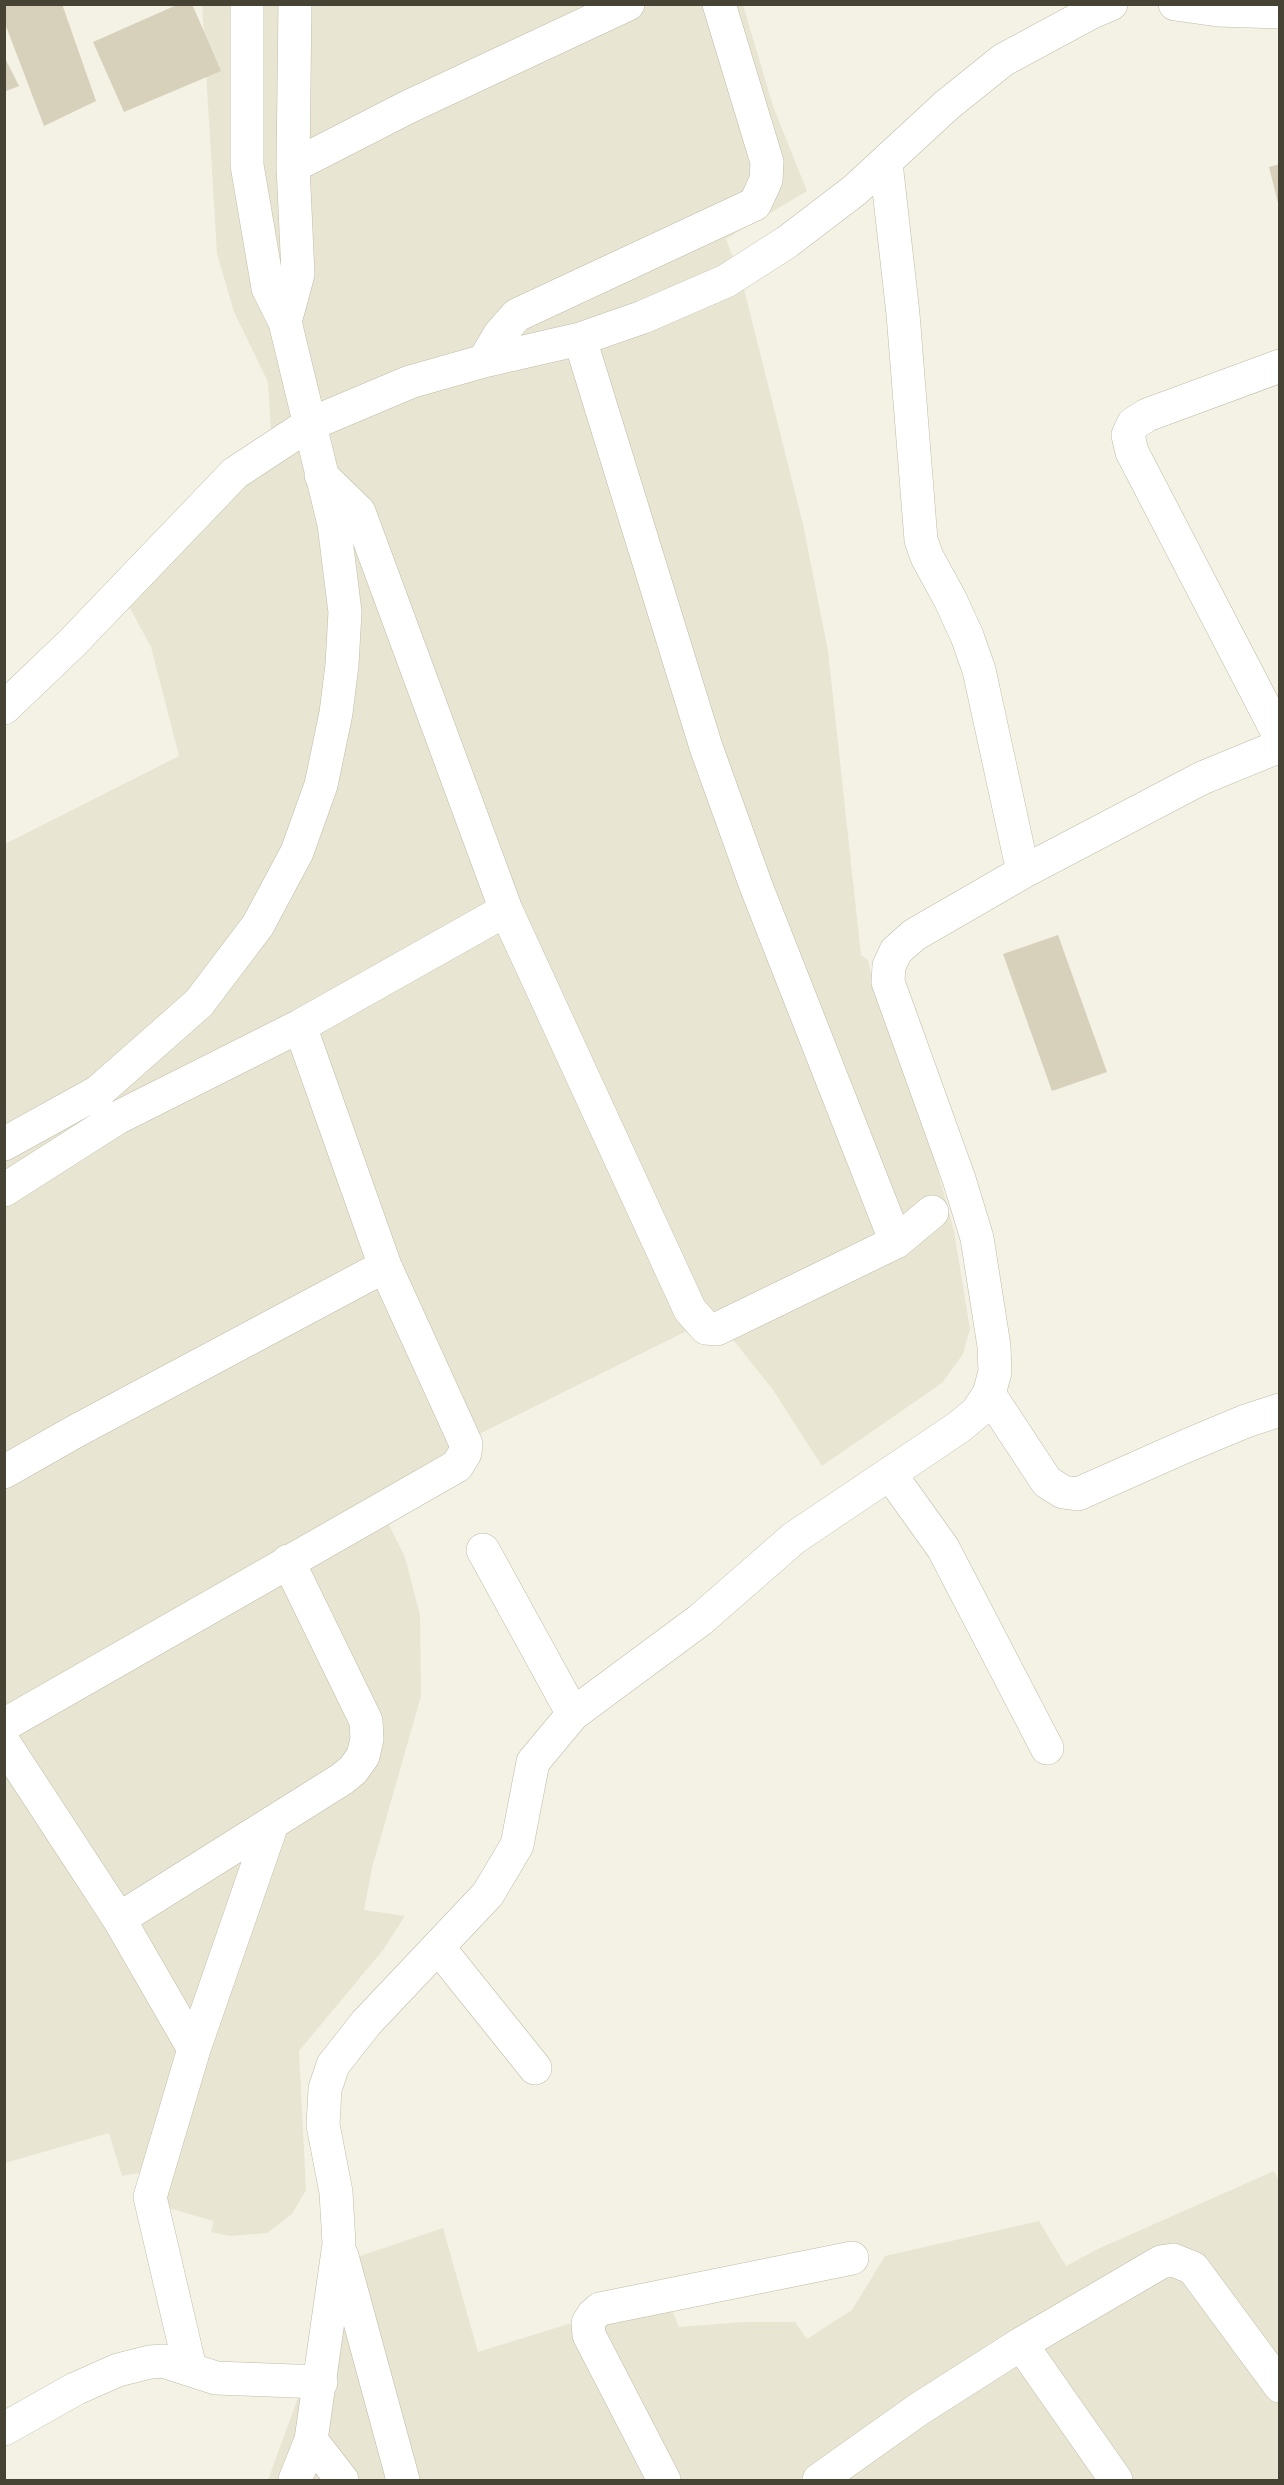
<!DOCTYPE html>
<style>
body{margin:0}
#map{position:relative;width:1284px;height:2485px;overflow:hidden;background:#f4f2e5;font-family:Signika,sans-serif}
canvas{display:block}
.frame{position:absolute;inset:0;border:6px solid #474334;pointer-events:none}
</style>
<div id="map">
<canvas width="1284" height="2485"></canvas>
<div class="frame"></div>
</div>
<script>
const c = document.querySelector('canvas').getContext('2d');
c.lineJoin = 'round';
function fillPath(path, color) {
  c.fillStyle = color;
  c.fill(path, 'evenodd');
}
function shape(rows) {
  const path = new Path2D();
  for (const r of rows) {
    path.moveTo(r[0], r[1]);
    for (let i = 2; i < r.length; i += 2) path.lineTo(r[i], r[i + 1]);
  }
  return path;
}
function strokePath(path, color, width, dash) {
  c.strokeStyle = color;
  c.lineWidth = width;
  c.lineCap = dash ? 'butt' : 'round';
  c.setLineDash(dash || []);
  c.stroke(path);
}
fillPath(shape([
 [202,5,743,5,773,106,807,191,726,239,742,281,803,524,828,651,861,955,868,960,873,983,914,1083,954,1231,970,1329,963,1354,942,1383,822,1466,773,1390,715,1317,467,1440,374,1495,405,1557,420,1615,421,1696,372,1868,364,1910,405,1916,383,1950,299,2051,306,2190,292,2214,267,2233,230,2236,211,2232,214,2221,147,2202,151,2171,122,2176,109,2133,5,2163,5,844,179,756,151,647,118,586,271,430,268,382,234,312,217,254],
 [1274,2171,1279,2181,1279,2480,268,2480,348,2260,443,2228,478,2352,665,2294,679,2327,742,2322,795,2322,807,2339,852,2310,885,2256,1039,2221,1066,2266,1100,2248]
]), '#e9e5d3');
fillPath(shape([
 [4,4,62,4,96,101,44,126,4,21],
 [179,4,192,4,221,71,124,112,93,42],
 [4,56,19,86,4,92],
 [1280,164,1280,207,1279,207,1269,167],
 [1058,935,1107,1072,1052,1091,1003,954]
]), '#d7d0ba');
const street = shape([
 [1175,4,1218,10,1280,12],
 [886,163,903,314,921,540,927,557,950,599,967,636,979,670,1023,872],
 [293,166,408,107,628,4],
 [285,322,298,274,293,166,295,4],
 [580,339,706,747,756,886,896,1242],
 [484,361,500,334,517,315,755,204,766,180,767,162,719,4],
 [1280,366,1147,415,1133,424,1128,435,1132,452,1280,737],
 [321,475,359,512,506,910,690,1310,706,1328,717,1329,896,1242,932,1212],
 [4,708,72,643,235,473,308,425,410,382,484,361,580,339,643,317,726,281,787,242,855,190,947,105,1003,60,1092,12,1111,4],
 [4,1144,98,1092,199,1003,258,925,297,852,321,785,336,713,342,665,345,612,334,524,285,322,268,288,247,165,247,4],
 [4,1190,117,1118,300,1026,506,910],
 [989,1394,1047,1482,1063,1492,1078,1494,1186,1446,1246,1421,1280,1410],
 [4,1472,76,1431,385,1266],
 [890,1474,943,1548,1047,1748],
 [483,1550,573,1714],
 [4,1725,457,1466,465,1453,466,1444,385,1266,300,1026],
 [4,1743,119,1919,194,2049],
 [119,1919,342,1779,353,1770,363,1756,367,1739,366,1721,288,1561],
 [438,1947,535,2068],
 [342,2256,403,2480],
 [1021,2344,1116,2480],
 [190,2368,150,2197,194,2049,272,1824],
 [4,2429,75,2389,118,2370,150,2362,163,2361,216,2378,321,2382],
 [311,2440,342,2480],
 [295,2480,311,2440,339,2244,336,2192,323,2125,325,2089,333,2065,366,2023,488,1894,517,1845,533,1762,573,1714,700,1620,794,1538,959,1427,977,1412,989,1394,995,1372,994,1346,977,1238,959,1179,888,982,889,966,896,951,914,935,1023,872,1202,778,1280,746],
 [664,2480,589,2335,588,2323,593,2315,600,2309,852,2258],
 [819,2480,919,2409,1021,2344,1161,2262,1173,2260,1193,2268,1280,2386]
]);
strokePath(street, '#c0bca7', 34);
strokePath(street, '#fff', 33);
</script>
